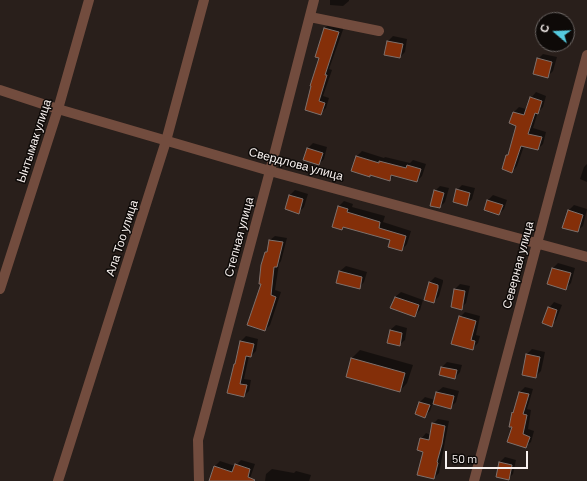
<!DOCTYPE html>
<meta charset="utf-8">
<style>
body{margin:0}
#map{position:relative;width:587px;height:481px;overflow:hidden;background:#291f1b;font-family:Barlow,sans-serif}
canvas{display:block}
.north{position:absolute;left:535px;top:12px;width:40px;height:40px;box-sizing:border-box;background:#0e0a08;border:1px solid #6c6664;border-radius:50%;rotate:289deg;font-size:11px;font-weight:700;line-height:16px;text-align:center;color:#f8f1ef}
.north::after{content:'';display:block;margin:auto;width:14px;height:18px;background:#55cadf;clip-path:polygon(50% 0,100% 100%,50% 72%,0 100%)}
.scale{position:absolute;left:445px;top:451px;width:83px;height:18px;box-sizing:border-box;border:2px solid #f8f1ef;border-top:0;padding-left:5px;font-size:12px;line-height:14px;white-space:nowrap;color:#f8f1ef;-webkit-text-stroke:3px #0e0a08;paint-order:stroke}
</style>
<div id="map">
<canvas width="587" height="481"></canvas>
<div class="north">С</div>
<div class="scale">50 m</div>
</div>
<script>
const c = document.querySelector('canvas').getContext('2d');
c.lineJoin = 'round';
function fillPath(path, color) {
  c.fillStyle = color;
  c.fill(path, 'evenodd');
}
function shape(rows) {
  const path = new Path2D();
  for (const r of rows) {
    path.moveTo(r[0], r[1]);
    for (let i = 2; i < r.length; i += 2) path.lineTo(r[i], r[i + 1]);
  }
  return path;
}
function strokePath(path, color, width, dash) {
  c.strokeStyle = color;
  c.lineWidth = width;
  c.lineCap = dash ? 'butt' : 'round';
  c.setLineDash(dash || []);
  c.stroke(path);
}
function label(font, color, halo, rows, align = 'center') {
  c.font = font + ' Barlow,sans-serif';
  c.lineWidth = 3;
  c.setLineDash([]);
  c.textBaseline = 'middle';
  c.strokeStyle = halo;
  c.fillStyle = color;
  for (const [text, x, y, turn = 0] of rows) {
    c.save();
    c.translate(x, y);
    c.rotate((+turn || 0) * Math.PI / 180);
    c.textAlign = isNaN(turn) ? turn : align;
    if (halo) c.strokeText(text, 0, 0);
    c.fillText(text, 0, 0);
    c.restore();
  }
}
fillPath(shape([
 [330,0,349,0,349,1,343,6,330,5],
 [553,16,568,20,567,23,567,20,549,20],
 [330,23,344,27,329,69,332,70,323,96,329,98,326,108,321,113,312,86,320,58,316,56,325,28],
 [393,36,407,39,405,52,400,57,388,41],
 [543,54,557,57,553,71,548,76,538,59],
 [536,92,546,96,543,107,538,112,533,128,546,132,543,144,538,149,524,146,517,166,512,172,507,155,510,153,517,125,514,112,519,107,526,109,531,98],
 [313,143,327,147,324,159,319,164,308,148],
 [362,151,384,158,385,157,410,163,413,160,426,164,422,176,417,181,394,175,390,180,357,156],
 [587,164,587,182,580,179,584,167],
 [462,185,475,188,472,199,467,204,457,190],
 [440,186,449,188,445,202,440,207,435,191],
 [295,190,308,194,304,207,299,212,290,195],
 [493,195,507,200,504,209,499,214,488,200],
 [344,201,353,204,352,207,385,216,383,222,411,231,407,244,402,250,392,239,344,226,342,229,339,206],
 [574,205,587,209,583,226,577,231,564,227,569,210],
 [275,236,287,238,281,261,279,264,275,290,281,292,270,325,265,330,263,284,266,252,268,249,270,240],
 [558,263,575,268,571,283,566,288,548,283,553,268],
 [346,266,367,272,364,282,359,288,338,282,340,271],
 [435,277,443,280,443,282,439,296,434,302,430,282],
 [460,284,470,286,466,303,461,308,455,289],
 [401,292,423,300,420,310,414,316,395,297],
 [554,302,562,305,556,320,551,326,549,308],
 [465,312,480,316,476,335,480,336,478,343,473,348,460,317],
 [396,325,407,328,405,340,399,345,390,330],
 [246,336,258,339,256,351,251,356,249,356,244,379,251,380,249,391,244,396,229,393,240,342],
 [532,349,545,352,541,371,536,376,523,374,527,354],
 [360,350,413,365,407,383,400,391,347,376,352,358],
 [447,362,462,365,460,372,455,378,440,374,442,367],
 [443,387,459,391,456,402,451,407,433,403,430,411,425,416,416,413,420,402,425,397,435,400,437,392],
 [525,387,533,389,527,409,531,410,528,429,534,431,531,442,525,447,513,426,513,413,514,411,520,392],
 [438,419,449,421,439,473,434,478,424,451,421,439,426,433,431,435,433,424],
 [505,457,516,460,513,474,508,479,500,462],
 [241,460,255,464,249,481,216,481,211,479,215,466,220,461,235,466],
 [272,469,294,473,296,471,311,475,309,481,265,481,266,474]
]), '#0007');
const building = shape([
 [324,28,339,32,325,75,327,75,319,101,325,103,321,115,305,110,311,86,310,86,319,58,315,57,324,28],
 [387,41,403,44,400,58,384,55,387,41],
 [537,58,552,62,548,78,533,74,537,58],
 [530,97,542,101,538,114,535,113,528,134,542,137,538,150,521,146,512,173,502,169,506,155,508,155,516,126,509,123,513,112,524,115,530,97],
 [307,148,323,153,319,165,303,160,307,148],
 [356,156,379,163,379,161,406,168,407,165,421,169,417,182,391,175,390,181,370,175,370,177,351,171,356,156],
 [456,189,470,193,467,206,453,202,456,189],
 [434,190,444,193,440,208,430,206,434,190],
 [289,195,303,199,299,214,285,209,289,195],
 [487,200,503,205,499,215,484,210,487,200],
 [338,206,348,209,347,212,380,222,379,228,406,236,402,251,388,247,390,240,343,227,342,230,332,227,338,206],
 [568,210,583,215,578,232,562,228,568,210],
 [269,240,283,242,277,267,274,267,271,295,276,297,265,331,247,325,261,284,259,284,261,265,265,252,267,252,269,240],
 [552,268,571,273,566,290,547,284,552,268],
 [339,271,362,277,360,289,336,283,339,271],
 [429,282,438,285,438,288,434,303,424,300,429,282],
 [454,289,465,291,462,310,451,307,454,289],
 [395,297,419,305,415,317,390,308,395,297],
 [548,307,557,310,552,327,542,323,548,307],
 [459,316,476,321,471,340,475,341,473,350,451,344,459,316],
 [390,330,402,333,400,346,387,343,390,330],
 [240,341,254,344,251,357,246,356,240,384,247,385,244,397,227,393,234,364,235,364,240,341],
 [526,354,540,357,536,378,522,375,526,354],
 [351,358,405,373,400,392,346,377,351,358],
 [441,367,457,370,455,379,439,375,441,367],
 [436,392,454,396,451,409,433,404,436,392],
 [519,392,529,394,523,414,527,415,523,434,530,437,526,448,507,442,512,427,509,427,512,412,513,413,519,392],
 [419,402,430,405,425,418,415,414,419,402],
 [432,423,445,426,442,444,437,462,438,463,434,479,417,475,423,452,417,450,420,438,429,440,432,423],
 [499,462,512,465,509,480,496,477,499,462],
 [235,464,250,469,248,477,255,480,254,481,209,481,214,466,232,472,235,464]
]);
fillPath(building, '#842f09');
strokePath(building, '#7e716d', 1);
strokePath(shape([
 [310,17,379,31],
 [0,90,58,109,270,171,587,257],
 [0,289,58,109,89,0],
 [58,481,166,141,204,0],
 [199,481,198,440,270,171,314,0],
 [474,481,587,55]
]), '#724c3e', 10);
label('12px', '#f8f1ef', '#0e0a08', [
 ["Ынтымак улица",34,141,-72],
 ["Свердлова улица",296,164,15],
 ["Степная улица",239,237,-75],
 ["Ала Тоо улица",122,238,-72],
 ["Северная улица",518,265,-75]
]);
</script>
